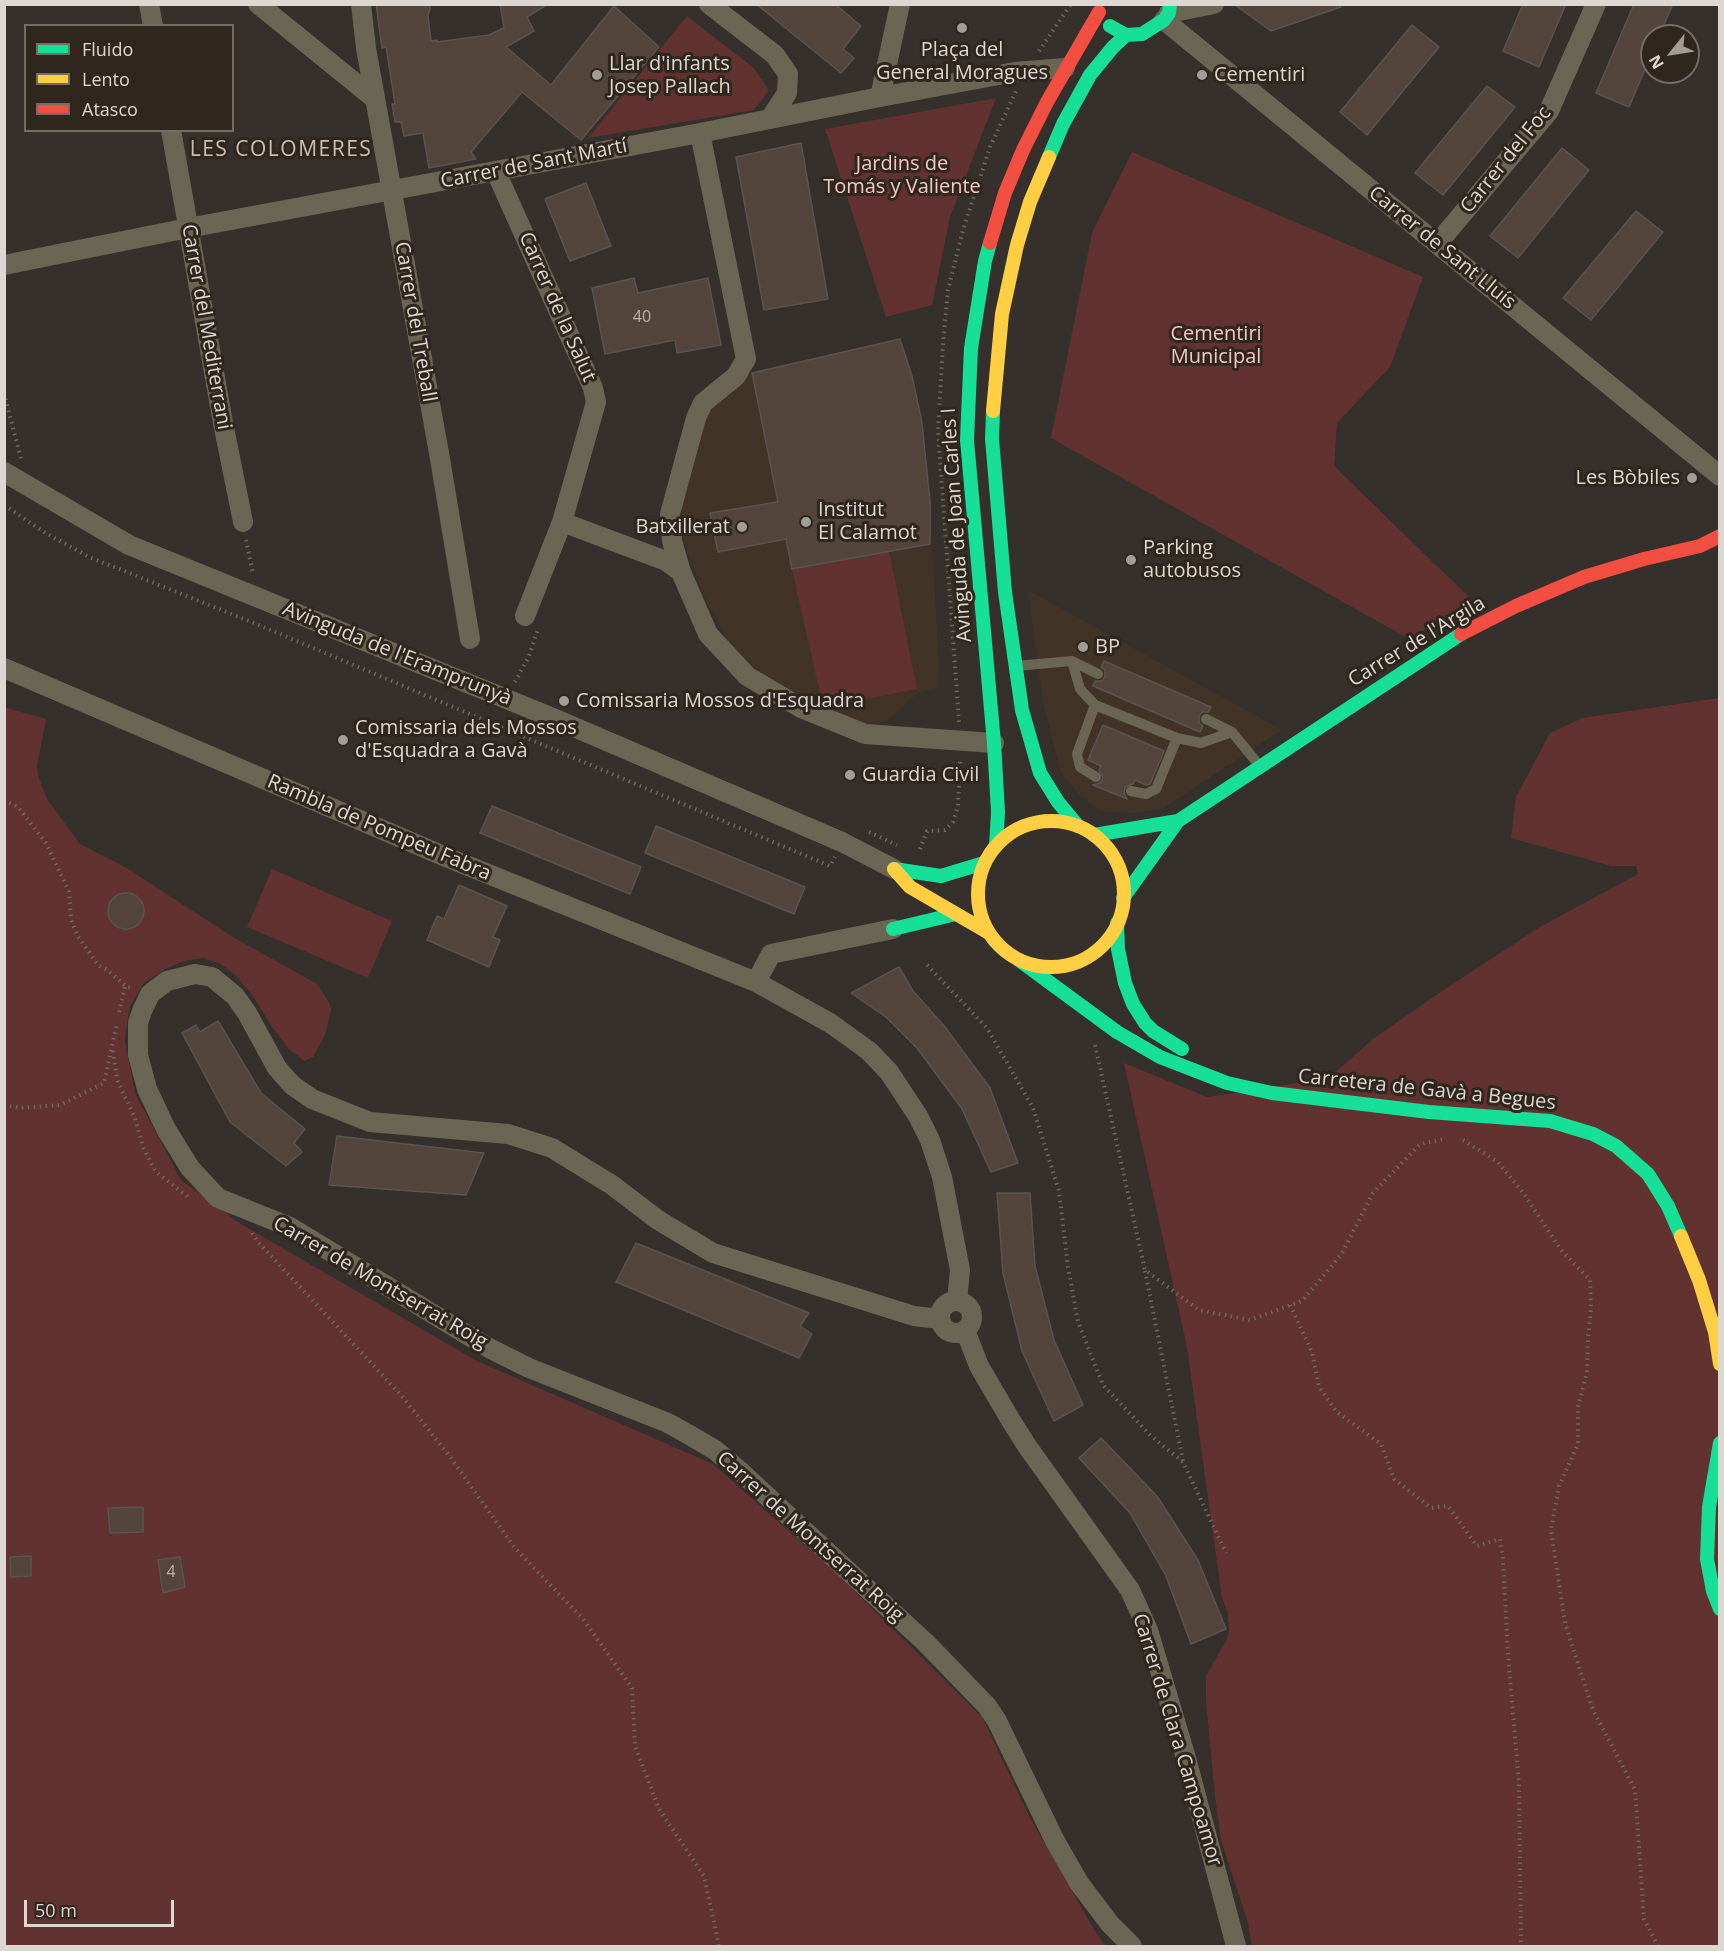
<!DOCTYPE html>
<meta charset="utf-8">
<style>
body{margin:0}
#map{position:relative;width:1724px;height:1951px;overflow:hidden;background:#35302b;font-family:"Open Sans",sans-serif}
canvas{display:block}
.frame{position:absolute;inset:0;border:6px solid #dcd7d0;pointer-events:none}
.legend{position:absolute;left:24px;top:24px;width:210px;height:108px;box-sizing:border-box;background:#2f271d;border:2px solid #746d65;margin:0;padding:8px 10px;list-style:none;font-size:18px;color:#dcd7d0}
.legend li{display:flex;align-items:center;gap:12px;height:30px}
.legend b{width:30px;border:2px solid #746d65}
.north{position:absolute;left:1640px;top:24px;width:60px;height:60px;box-sizing:border-box;background:#2f271d;border:2px solid #746d65;border-radius:50%;rotate:240deg;font-size:16px;font-weight:700;line-height:24px;text-align:center;color:#dcd7d0}
.north::after{content:'';display:block;margin:auto;width:21px;height:27px;background:#a29d96;clip-path:polygon(50% 0,100% 100%,50% 72%,0 100%)}
.scale{position:absolute;left:24px;top:1900px;width:150px;height:27px;box-sizing:border-box;border:3px solid #dcd7d0;border-top:0;padding-left:8px;font-size:18px;line-height:21px;white-space:nowrap;color:#dcd7d0;-webkit-text-stroke:4px #2f271d;paint-order:stroke}
</style>
<div id="map">
<canvas width="1724" height="1951"></canvas>
<div class="frame"></div>
<ul class="legend">
<li><b style="height:8px;background:#16e098"></b>Fluido</li>
<li><b style="height:8px;background:#ffcf43"></b>Lento</li>
<li><b style="height:8px;background:#f24e42"></b>Atasco</li>
</ul>
<div class="north">N</div>
<div class="scale">50 m</div>
</div>
<script>
const c = document.querySelector('canvas').getContext('2d');
c.lineJoin = 'round';
function fillPath(path, color) {
  c.fillStyle = color;
  c.fill(path, 'evenodd');
}
function shape(rows) {
  const path = new Path2D();
  for (const r of rows) {
    if (r.length === 3) {
      path.moveTo(r[0] + r[2], r[1]);
      path.arc(r[0], r[1], r[2], 0, 2 * Math.PI);
      continue;
    }
    path.moveTo(r[0], r[1]);
    for (let i = 2; i < r.length; i += 2) path.lineTo(r[i], r[i + 1]);
  }
  return path;
}
function strokePath(path, color, width, dash) {
  c.strokeStyle = color;
  c.lineWidth = width;
  c.lineCap = dash ? 'butt' : 'round';
  c.setLineDash(dash || []);
  c.stroke(path);
}
function label(font, color, halo, rows, align = 'center') {
  c.font = font + ' "Open Sans",sans-serif';
  c.lineWidth = 6;
  c.setLineDash([]);
  c.textBaseline = 'middle';
  c.strokeStyle = halo;
  c.fillStyle = color;
  for (const [text, x, y, turn = 0] of rows) {
    c.save();
    c.translate(x, y);
    c.rotate((+turn || 0) * Math.PI / 180);
    c.textAlign = isNaN(turn) ? turn : align;
    if (halo) c.strokeText(text, 0, 0);
    c.fillText(text, 0, 0);
    c.restore();
  }
}
fillPath(shape([
 [900,339,912,376,922,423,930,502,930,544,933,559,940,688,918,693,885,722,864,724,791,698,732,648,705,599,684,540,681,505,710,405,751,373],
 [1028,590,1282,730,1162,809,1125,814,1098,810,1079,794,1061,773,1043,703]
]), '#413427');
fillPath(shape([
 [687,16,754,68,769,91,754,110,588,138],
 [996,98,950,217,932,305,886,317,825,129],
 [1132,152,1423,277,1390,367,1337,423,1334,466,1473,601,1409,639,1051,438,1092,233],
 [889,551,917,689,823,707,792,569],
 [1719,698,1719,1946,1252,1946,1248,1923,1221,1840,1215,1796,1206,1701,1206,1676,1227,1639,1229,1631,1228,1613,1222,1598,1187,1347,1124,1063,1207,1097,1329,1078,1373,1039,1436,995,1538,928,1638,874,1636,866,1611,866,1511,838,1516,797,1550,733,1582,718],
 [4,707,46,719,37,765,38,776,47,799,80,844,125,867,233,937,317,984,329,1002,331,1010,325,1035,313,1057,304,1061,289,1049,272,1027,253,996,236,976,221,964,203,958,184,961,167,968,144,983,130,1006,126,1030,125,1042,135,1093,181,1180,241,1224,477,1361,713,1464,836,1573,982,1717,1030,1818,1095,1931,1106,1946,5,1946],
 [272,869,392,921,368,978,247,927]
]), '#61322f');
const building = shape([
 [376,4,431,4,428,16,431,41,437,40,437,42,489,35,504,28,500,4,548,4,527,17,534,31,506,47,551,85,614,6,659,47,581,140,522,92,471,152,476,159,429,168,423,133,404,136,401,122,395,122,392,104,395,104,386,47,382,48,376,4],
 [756,4,835,4,861,26,843,49,854,58,841,73,756,4],
 [1523,4,1566,4,1539,67,1503,51,1523,4],
 [1634,4,1673,4,1659,36,1652,36,1652,53,1629,107,1596,93,1634,4],
 [1235,5,1340,5,1341,7,1271,31,1235,5],
 [1412,25,1439,47,1367,135,1340,112,1412,25],
 [1487,86,1515,107,1443,195,1415,173,1487,86],
 [801,143,828,299,764,310,736,157,801,143],
 [1562,148,1589,170,1518,258,1490,236,1562,148],
 [586,183,611,246,570,261,545,199,586,183],
 [1636,211,1663,232,1591,320,1563,298,1636,211],
 [634,278,638,293,708,278,721,345,677,353,675,340,605,354,592,288,634,278],
 [900,339,912,376,922,423,930,502,930,544,792,569,786,539,718,552,710,513,778,502,752,373,900,339],
 [1104,661,1211,707,1208,712,1202,712,1199,716,1199,723,1203,726,1200,732,1093,686,1095,681,1102,681,1105,677,1105,670,1101,667,1104,661],
 [1103,725,1164,751,1150,784,1146,785,1135,780,1133,784,1125,787,1124,793,1127,799,1093,785,1100,783,1103,778,1099,770,1101,766,1088,760,1103,725],
 [492,806,641,867,630,894,480,833,492,806],
 [656,826,805,887,794,914,645,853,656,826],
 [459,885,507,906,493,937,500,940,489,967,427,940,437,916,444,919,459,885],
 [126,911,18],
 [899,967,913,991,945,1027,990,1088,1018,1163,991,1172,962,1109,917,1048,886,1017,851,993,899,967],
 [218,1021,261,1093,305,1129,294,1143,302,1152,286,1166,230,1122,182,1033,196,1025,200,1032,218,1021],
 [337,1136,484,1153,466,1195,329,1185,337,1136],
 [997,1193,1030,1193,1035,1266,1054,1340,1083,1405,1054,1421,1022,1351,1003,1273,997,1193],
 [636,1243,809,1313,800,1326,812,1334,799,1358,616,1282,636,1243],
 [1101,1438,1157,1496,1198,1560,1226,1629,1191,1644,1166,1576,1130,1513,1079,1458,1101,1438],
 [143,1507,143,1532,110,1533,108,1508,143,1507],
 [31,1556,31,1576,11,1577,10,1557,31,1556],
 [180,1557,185,1587,163,1593,158,1560,180,1557]
]);
fillPath(building, '#53453b');
strokePath(building, '#595451', 1.5);
strokePath(shape([
 [1039,51,1071,4],
 [4,393,21,459],
 [4,505,44,532,89,557,254,623,830,866,835,857],
 [246,540,253,574],
 [515,682,529,656,538,629],
 [959,722,938,431,943,343,948,290,963,230,990,147,1016,91],
 [4,800,18,807,46,843,69,892,71,919,77,935,98,965,107,970,127,987,134,989],
 [869,832,897,845],
 [920,849,927,831,945,830,953,822,958,806,960,759],
 [927,965,987,1028,1033,1108,1059,1191,1068,1267,1078,1322,1103,1385,1150,1435,1183,1462,1226,1553],
 [119,1012,125,986],
 [1095,1045,1145,1270,1199,1310,1250,1320,1302,1301,1341,1255,1373,1193,1420,1144,1445,1139],
 [113,1051,117,1080,135,1118,143,1147,155,1171,188,1197],
 [4,1105,20,1108,60,1105,104,1083,117,1023],
 [1463,1140,1498,1162,1524,1194,1561,1250,1590,1280,1591,1309,1588,1338,1587,1372,1578,1407,1578,1444,1559,1486,1551,1530,1565,1623,1593,1710,1635,1790,1644,1919,1658,1946],
 [252,1233,258,1242,401,1395,451,1458,514,1547,583,1619,632,1688,635,1746,659,1809,704,1876,719,1946],
 [1145,1271,1183,1461],
 [1290,1305,1312,1352,1319,1387,1337,1412,1381,1444,1394,1479,1431,1508,1448,1506,1477,1546,1500,1539,1503,1560,1508,1654,1519,1784,1521,1946]
]), '#6d695d', 4, [1.5, 4.5]);
strokePath(shape([
 [1072,661,1080,689,1095,705],
 [1016,666,1072,661,1098,674],
 [1206,719,1232,732,1259,765],
 [1177,738,1201,743,1232,732],
 [1096,777,1080,767,1077,754,1095,705,1177,738,1156,789,1146,794,1131,791]
]), '#6b6554', 10);
strokePath(shape([
 [149,4,153,26],
 [258,4,375,99],
 [361,4,366,48,439,453,470,639],
 [709,4,775,55,788,74,787,93,770,119],
 [1169,13,1214,4],
 [1164,20,1720,476],
 [880,97,900,4],
 [171,130,223,423,243,522],
 [700,133,746,359,736,376,703,403,696,418,670,514,672,541,681,572,708,634,747,676,801,708,865,734,994,743],
 [496,172,593,388,596,402,562,522,525,616],
 [1437,244,1549,111,1596,4],
 [4,265,188,228,700,133,880,97,1015,72,1065,68],
 [4,472,129,545,553,718,842,842,894,869],
 [562,522,666,561,681,572],
 [4,668,446,857,756,982,830,1023,869,1051,889,1072,918,1116,930,1140,942,1177,960,1270,957,1301],
 [756,982,771,954,893,929],
 [956,1317,16],
 [940,1319,914,1316,713,1253,658,1220,612,1185,552,1148,508,1134,370,1122,312,1099,292,1085,277,1068,247,1013,235,996,212,977,195,974,167,981,150,994,142,1011,138,1023,138,1055,147,1089,166,1129,190,1168,218,1198,290,1227,489,1348,529,1368,668,1423,686,1433,715,1450,741,1472,926,1643,987,1706,997,1721,1055,1841,1079,1883,1110,1924,1132,1946],
 [965,1330,979,1366,1010,1419,1027,1446,1130,1590,1148,1630,1186,1758,1236,1946]
]), '#6b6554', 20);
strokePath(shape([
 [1110,26,1126,35,1142,34,1164,20,1169,13,1170,4],
 [1049,157,1063,124,1090,75,1113,47,1126,35],
 [990,243,985,261,971,348,967,440,994,743,998,812,996,846],
 [993,411,992,439,1005,592,1022,710,1040,773,1058,802,1078,826],
 [1094,835,1178,821],
 [894,869,941,876,984,863],
 [1123,898,1178,821,1461,634],
 [1117,923,1118,949,1125,983,1133,1004,1145,1023,1153,1031,1182,1049],
 [893,929,956,914],
 [1019,960,1117,1032,1160,1057,1227,1083,1272,1093,1429,1112,1550,1121,1593,1134,1616,1146,1648,1174,1668,1206,1681,1236],
 [1720,1443,1709,1507,1707,1559,1713,1591,1720,1609]
]), '#16e098', 14);
strokePath(shape([
 [993,411,1002,314,1017,245,1030,202,1049,157],
 [1051,894,73],
 [894,869,910,887,989,933],
 [1681,1236,1699,1280,1715,1332,1720,1364]
]), '#ffcf43', 14);
strokePath(shape([
 [990,243,1005,193,1023,150,1047,102,1099,12],
 [1461,634,1516,606,1584,577,1644,559,1700,546,1720,536]
]), '#f24e42', 14);
for (const [x, y, r, color] of [
 [962,28,6,"#a29d96"],
 [597,75,6,"#a29d96"],
 [1202,75,6,"#a29d96"],
 [1692,478,6,"#a29d96"],
 [806,522,6,"#a29d96"],
 [742,527,6,"#a29d96"],
 [1131,560,6,"#a29d96"],
 [1083,647,6,"#a29d96"],
 [564,701,6,"#a29d96"],
 [343,740,6,"#a29d96"],
 [850,775,6,"#a29d96"]
]) {
  const dot = new Path2D();
  dot.arc(x, y, r, 0, 2 * Math.PI);
  c.fillStyle = color;
  c.fill(dot);
  strokePath(dot, '#2f271d', 2);
}
label('16px', '#bab2ab', null, [
 ["40",642,317],
 ["4",171,1572]
]);
label('20px', '#dcd7d0', '#2f271d', [
 ["Plaça del",962,50,"center"],
 ["General Moragues",962,73,"center"],
 ["Llar d'infants",609,64],
 ["Josep Pallach",609,87],
 ["Cementiri",1214,75],
 ["Les Bòbiles",1680,478,"right"],
 ["Institut",818,510],
 ["El Calamot",818,533],
 ["Batxillerat",730,527,"right"],
 ["Parking",1143,548],
 ["autobusos",1143,571],
 ["BP",1095,647],
 ["Comissaria Mossos d'Esquadra",576,701],
 ["Comissaria dels Mossos",355,728],
 ["d'Esquadra a Gavà",355,751],
 ["Guardia Civil",862,775]
], 'left');
label('20px', '#dcd7d0', '#2f271d', [
 ["Carrer del Foc",1506,160,-51],
 ["Carrer de Sant Martí",534,164,-11],
 ["Carrer de Sant Lluís",1442,248,39],
 ["Carrer de la Salut",557,307,66],
 ["Carrer del Treball",415,322,80],
 ["Carrer del Mediterrani",206,327,80],
 ["Avinguda de Joan Carles I",957,525,-94],
 ["Carrer de l'Argila",1417,642,-31],
 ["Avinguda de l'Eramprunyà",397,654,22],
 ["Rambla de Pompeu Fabra",379,828,23],
 ["Carretera de Gavà a Begues",1427,1090,6],
 ["Carrer de Montserrat Roig",380,1283,30],
 ["Carrer de Montserrat Roig",810,1537,42],
 ["Carrer de Clara Campoamor",1177,1740,73]
]);
label('20px', '#f5c5c1', '#2f271d', [
 ["Jardins de",902,164],
 ["Tomás y Valiente",902,187],
 ["Cementiri",1216,334],
 ["Municipal",1216,357]
]);
c.letterSpacing = '1.5px';
label('21px', '#cbbfb3', '#2f271d', [
 ["LES COLOMERES",281,150]
]);
c.letterSpacing = '0px';
</script>
